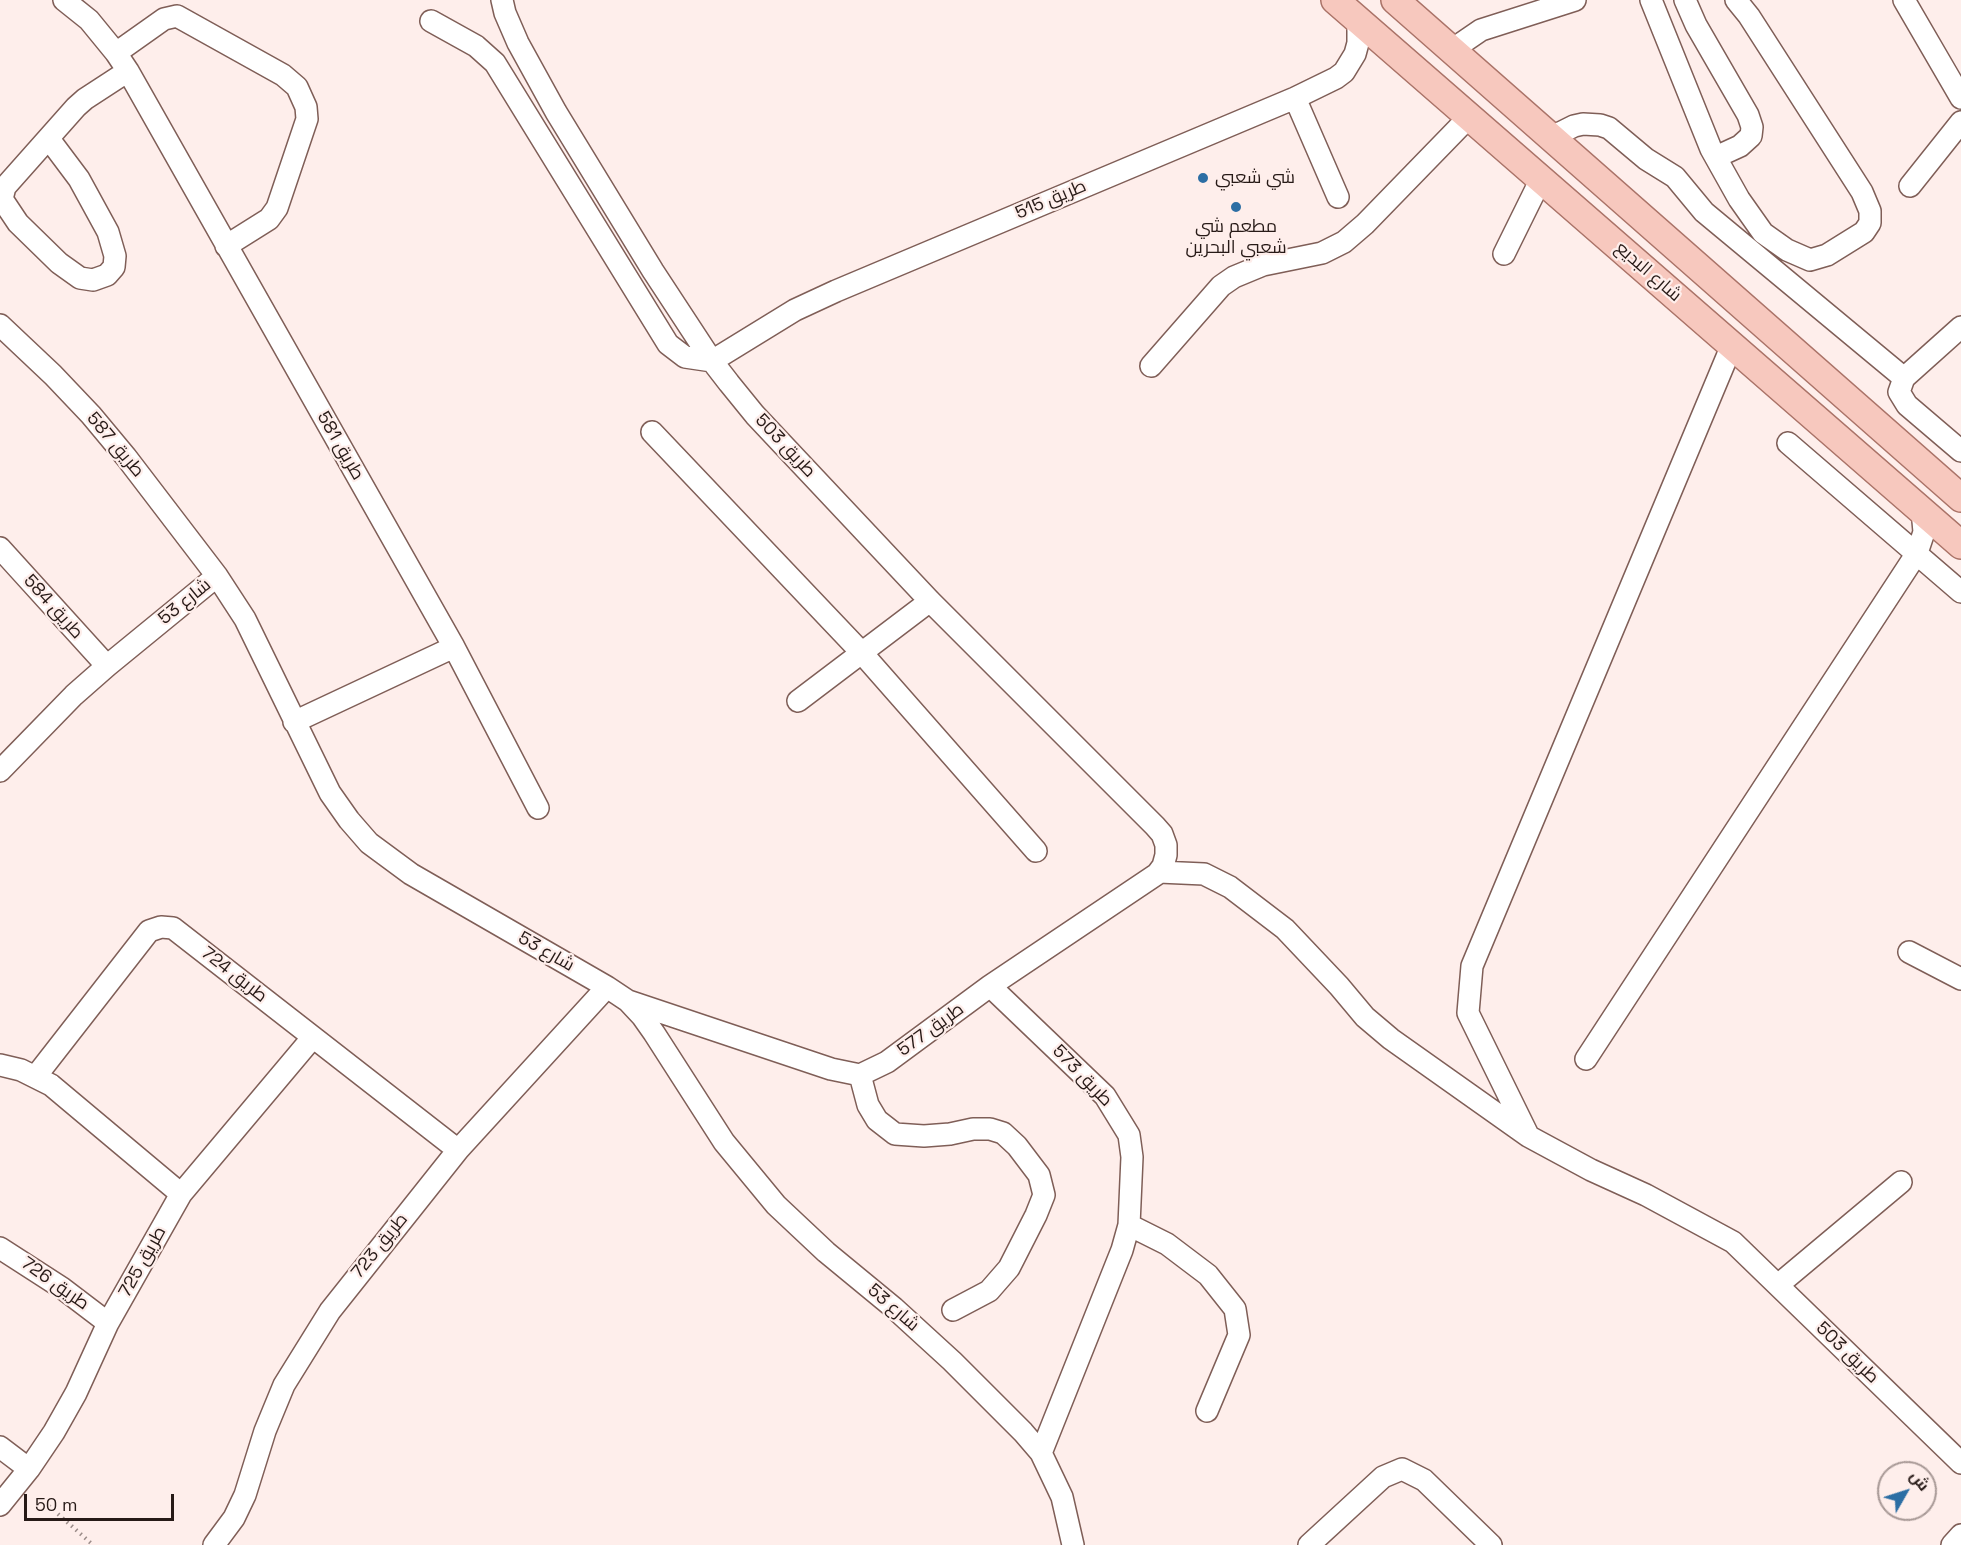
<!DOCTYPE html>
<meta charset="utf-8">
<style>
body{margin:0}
#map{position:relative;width:1961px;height:1545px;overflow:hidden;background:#feeeeb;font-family:"Space Grotesk",Cairo,sans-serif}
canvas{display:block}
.north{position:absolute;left:1877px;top:1461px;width:60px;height:60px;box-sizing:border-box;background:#feeeeb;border:2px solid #a89996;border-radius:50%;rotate:51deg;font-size:16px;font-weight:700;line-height:24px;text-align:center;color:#271a17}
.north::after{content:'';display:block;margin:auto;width:21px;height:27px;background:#2c6ea4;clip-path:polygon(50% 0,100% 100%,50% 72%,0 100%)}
.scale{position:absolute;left:24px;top:1494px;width:150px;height:27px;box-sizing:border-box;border:3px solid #271a17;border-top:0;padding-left:8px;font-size:18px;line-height:21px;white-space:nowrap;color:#271a17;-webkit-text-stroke:4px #feeeeb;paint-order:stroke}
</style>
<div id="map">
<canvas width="1961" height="1545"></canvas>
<div class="north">ش</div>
<div class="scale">50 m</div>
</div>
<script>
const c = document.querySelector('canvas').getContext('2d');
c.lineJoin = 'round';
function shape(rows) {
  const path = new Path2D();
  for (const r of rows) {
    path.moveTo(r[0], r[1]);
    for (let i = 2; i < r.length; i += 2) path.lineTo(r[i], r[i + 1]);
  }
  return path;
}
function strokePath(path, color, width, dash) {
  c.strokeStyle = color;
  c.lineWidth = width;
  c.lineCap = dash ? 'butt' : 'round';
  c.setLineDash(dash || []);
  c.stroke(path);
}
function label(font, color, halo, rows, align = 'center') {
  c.font = font + ' "Space Grotesk",Cairo,sans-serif';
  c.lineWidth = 4.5;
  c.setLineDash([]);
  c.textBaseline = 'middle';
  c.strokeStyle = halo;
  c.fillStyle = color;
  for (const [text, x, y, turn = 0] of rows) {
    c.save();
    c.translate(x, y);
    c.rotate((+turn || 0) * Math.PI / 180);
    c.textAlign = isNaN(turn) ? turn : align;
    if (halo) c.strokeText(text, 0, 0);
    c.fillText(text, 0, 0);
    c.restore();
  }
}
const minor = shape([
 [64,0,89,20,116,53,128,71,454,647,538,808],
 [502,0,505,13,518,43,556,112,653,271,712,361,729,383,755,415,930,601,1155,826,1162,834,1166,845,1166,855,1163,866,1157,874,990,986,887,1062,860,1075,831,1069,628,1001],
 [1651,0,1711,149,1739,199,1763,233,1787,250,1810,260,1827,255,1864,232,1870,223,1870,211,1862,192,1749,16,1736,0],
 [1685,0,1696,25,1748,115,1752,127,1751,136,1740,146,1716,157],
 [1904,0,1961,98],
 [431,21,476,46,495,63,668,344,685,357,712,361],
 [1455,52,1462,43,1481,30,1575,0],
 [116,53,164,19,177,16,283,75,297,87,306,107,307,119,277,208,269,219,226,246],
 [1295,98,1338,197],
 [1552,137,1574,126,1583,124,1600,125,1609,128,1646,159,1675,177,1704,212,1904,378],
 [49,139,79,179,108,232,115,256,114,267,107,275,93,280,80,278,59,263,18,223,2,199,5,187,76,107,85,99,128,71],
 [1910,186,1961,122],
 [1504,254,1541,179],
 [0,325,53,375,91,415,126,457,217,576,245,619,330,793,349,820,369,843,411,874,607,987,628,1001,642,1016,654,1033,724,1142,776,1205,826,1252,894,1308,952,1361,1023,1432,1041,1453,1062,1497,1073,1545],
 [1961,327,1904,378,1899,392,1907,405,1961,451],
 [712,361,795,310,836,291,1295,98,1336,78,1344,72,1355,54,1358,43,1358,19],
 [1151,366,1221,286,1234,277,1263,265,1322,253,1344,242,1365,224,1470,116],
 [652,432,861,652,1036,851],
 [1788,443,1961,592],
 [0,548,107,666],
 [798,701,930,601],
 [294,722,454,647],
 [0,771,74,695,107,666,217,576],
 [1159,872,1204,874,1230,887,1285,929,1339,986,1365,1017,1391,1039,1528,1136,1591,1170,1646,1195,1733,1242,1961,1463],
 [1909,952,1961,979],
 [990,986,1105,1096,1129,1135,1132,1157,1129,1225,1122,1250,1041,1453],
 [1586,1059,1917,553,1924,532,1922,510],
 [0,1065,21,1070,51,1085,181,1194],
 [860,1075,868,1105,877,1120,895,1134,924,1136,950,1134,973,1129,990,1129,1003,1133,1017,1146,1039,1175,1044,1195,1036,1215,1009,1268,989,1291,953,1310],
 [36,1076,149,931,161,927,173,928,458,1150],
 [1527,1133,1468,1013,1472,966,1732,345],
 [1129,1225,1167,1244,1208,1275,1235,1309,1239,1335,1207,1411],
 [0,1248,62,1288,108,1323],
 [1778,1285,1901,1182],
 [0,1447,29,1469],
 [0,1505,29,1469,54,1432,76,1393,108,1323,181,1194,313,1037],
 [214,1545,234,1518,245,1495,265,1431,284,1385,330,1311,458,1150,607,987],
 [1309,1545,1383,1477,1402,1469,1424,1480,1491,1545],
 [1952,1545,1961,1535]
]);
const major = shape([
 [1335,0,1961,545],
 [1395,0,1961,498]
]);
strokePath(minor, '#7f5e57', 24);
strokePath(major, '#aa7368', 30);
strokePath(shape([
 [40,1498,93,1545]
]), '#9a8b88', 4, [1.5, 4.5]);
strokePath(minor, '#fff', 21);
strokePath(major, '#f7c8be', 27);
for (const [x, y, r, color] of [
 [1203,178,6,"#2c6ea4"],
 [1236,207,6,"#2c6ea4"]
]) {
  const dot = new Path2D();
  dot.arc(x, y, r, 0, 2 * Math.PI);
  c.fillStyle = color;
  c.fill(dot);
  strokePath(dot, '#feeeeb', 2);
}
label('18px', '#271a17', '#feeeeb', [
 ["شي شعبي",1215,178],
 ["مطعم شي",1236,227,"center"],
 ["شعبي البحرين",1236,248,"center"]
], 'left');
label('18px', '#271a17', '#feeeeb', [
 ["طريق 515",1051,200,-23],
 ["شارع البديع",1648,272,41],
 ["طريق 587",115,445,50],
 ["طريق 581",340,446,60],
 ["طريق 503",785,446,47],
 ["شارع 53",185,602,-39],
 ["طريق 584",53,607,48],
 ["شارع 53",546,952,30],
 ["طريق 724",234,975,38],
 ["طريق 577",931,1030,-36],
 ["طريق 573",1082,1076,46],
 ["طريق 723",380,1246,-51],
 ["طريق 725",143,1262,-61],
 ["طريق 726",55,1284,35],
 ["شارع 53",893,1308,41],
 ["طريق 503",1847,1353,44]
]);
</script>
